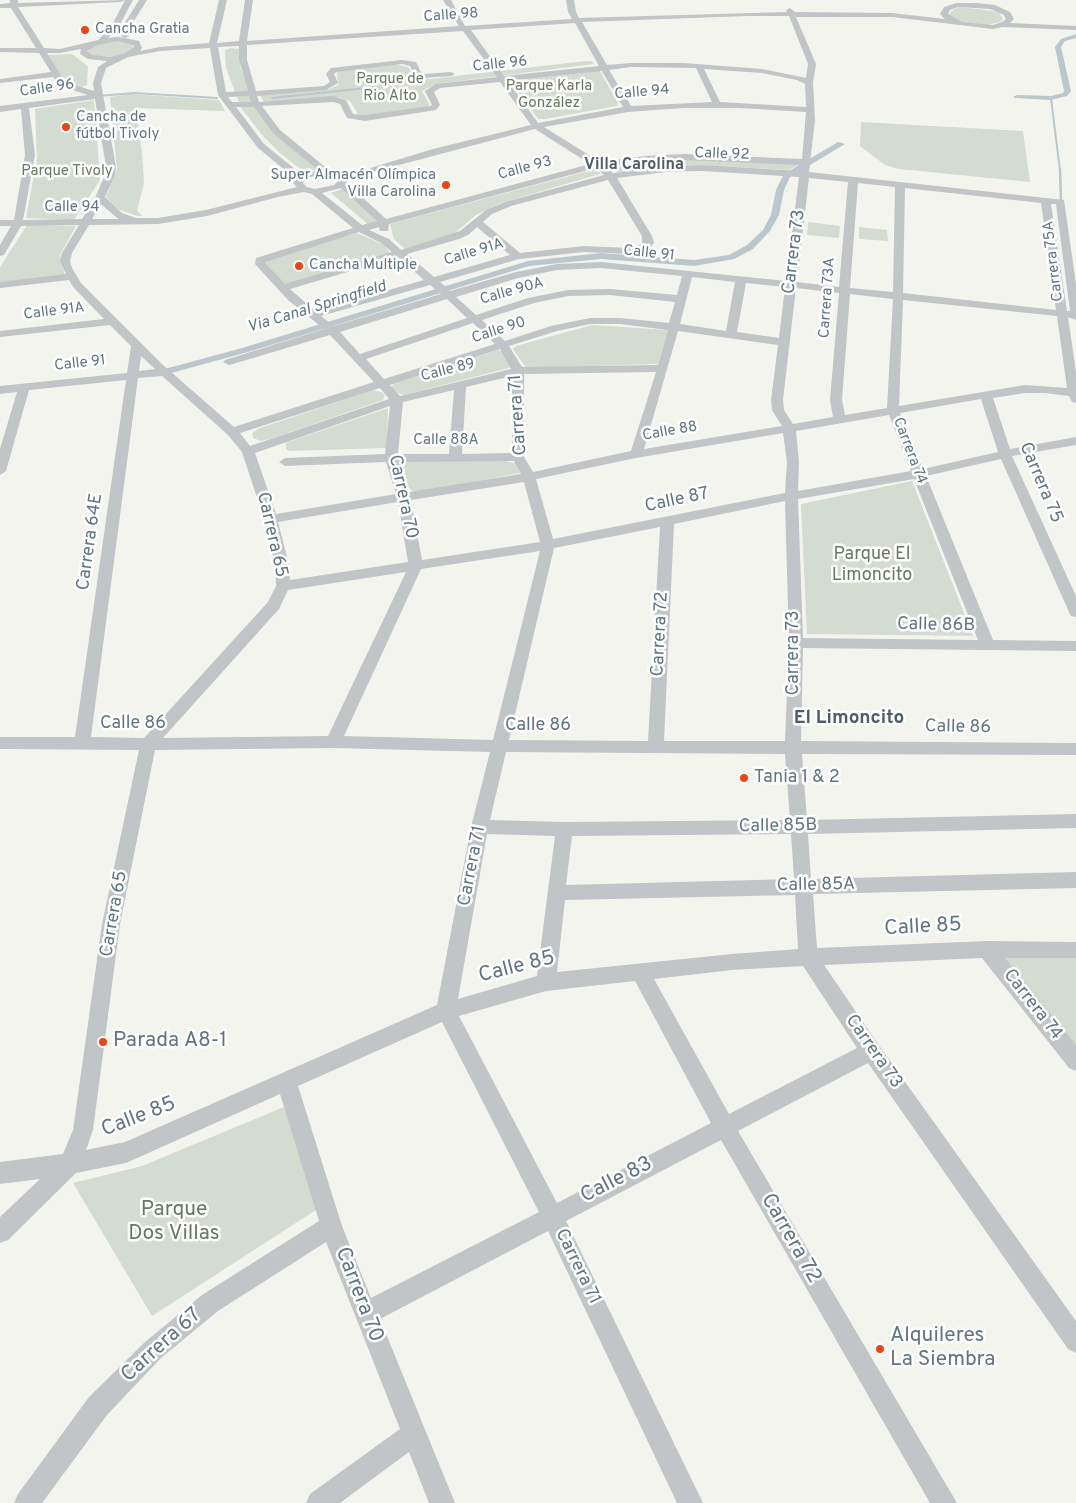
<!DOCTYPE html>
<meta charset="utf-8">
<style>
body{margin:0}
canvas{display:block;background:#f4f4ef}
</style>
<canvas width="1076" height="1503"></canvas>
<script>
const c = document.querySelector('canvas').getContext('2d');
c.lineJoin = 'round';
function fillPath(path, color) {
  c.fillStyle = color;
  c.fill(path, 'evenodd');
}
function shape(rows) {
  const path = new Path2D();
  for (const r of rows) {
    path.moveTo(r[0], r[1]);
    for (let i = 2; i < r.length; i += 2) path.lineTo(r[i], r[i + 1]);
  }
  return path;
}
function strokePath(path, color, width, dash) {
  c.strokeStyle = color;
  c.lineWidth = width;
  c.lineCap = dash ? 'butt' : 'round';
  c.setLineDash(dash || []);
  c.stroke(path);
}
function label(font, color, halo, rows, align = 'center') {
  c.font = font + ' Overpass,sans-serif';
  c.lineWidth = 5;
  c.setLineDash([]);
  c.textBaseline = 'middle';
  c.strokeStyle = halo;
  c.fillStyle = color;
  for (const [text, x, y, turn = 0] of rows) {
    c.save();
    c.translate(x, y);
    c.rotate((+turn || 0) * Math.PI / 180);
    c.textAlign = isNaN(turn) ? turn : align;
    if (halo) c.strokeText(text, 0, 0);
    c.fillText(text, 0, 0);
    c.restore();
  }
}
fillPath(shape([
 [960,7,993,11,999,13,1003,19,1000,22,987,25,961,22,951,17,949,14,954,9],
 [107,41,122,41,132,44,133,49,124,54,109,57,95,56,88,52,90,47],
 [231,48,240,49,240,66,248,90,257,107,317,169,304,172,279,152,263,136,241,108,226,68,225,50],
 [72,54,88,66,87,85,81,87,61,77,48,55],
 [586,61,592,61,594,64,435,84,422,91,429,104,428,107,366,115,358,114,350,101,339,97,264,102,260,95,329,89,338,85,337,71,393,64,408,67,416,77,430,79],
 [600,71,618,103,617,106,545,119,538,119,510,81],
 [130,94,219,100,225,111,135,108,142,152,144,183,137,210,142,216,137,216,118,209,106,197,117,169,110,97],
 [94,100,100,180,74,220,26,218,37,159,35,109],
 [861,122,1023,131,1030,182,899,169,885,165,860,146],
 [681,159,800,164,789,170,701,165,664,166,618,172,610,167],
 [592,170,600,172,600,174,501,203,476,215,451,236,406,250,394,239,390,224],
 [344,188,381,222,369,225,331,193],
 [808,222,840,226,839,238,807,235],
 [27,225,76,226,60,255,65,276,0,282,0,267],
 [859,227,887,230,888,241,859,239],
 [357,233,384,245,391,254,285,285,263,263,273,256],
 [592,325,668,330,658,364,526,368,513,349,516,346],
 [498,350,503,351,511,366,509,368,404,395,398,393,392,388,393,384],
 [373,390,381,392,385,395,383,400,273,438,261,441,253,438,252,433,260,428],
 [388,408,387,448,290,451,286,449,286,443,291,441],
 [407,461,506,461,517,464,520,473,415,493,408,487,403,465],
 [912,481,973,636,807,634,801,504],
 [1076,955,1076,1054,991,956],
 [284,1107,319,1208,152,1316,73,1183,142,1166]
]), '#d4dbd0');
strokePath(shape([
 [98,96,134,93,217,98],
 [272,98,376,87],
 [1051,98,1060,171]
]), '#bbc7cc', 2);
strokePath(shape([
 [1060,169,1061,202]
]), '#bbc7cc', 2.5);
fillPath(shape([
 [1076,34,1076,38,1065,41,1061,47,1071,91,1067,96,1051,100,1015,98,1013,97,1017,95,1051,96,1063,93,1064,91,1055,47,1061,39,1076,34],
 [838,142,845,144,790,177,784,190,779,215,770,231,753,249,734,259,694,266,601,259,529,266,248,352,164,375,159,372,161,370,242,348,528,261,601,253,694,260,729,255,747,245,763,230,771,215,776,190,784,174,838,142]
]), '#bbc7cc');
fillPath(shape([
 [10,0,18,0,18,3,125,0,121,2,18,7,44,48,60,49,98,40,111,27,125,0,133,0,118,28,108,38,118,37,125,38,121,36,121,29,139,0,147,0,129,29,129,36,125,38,139,41,142,48,140,51,160,47,209,43,219,0,227,0,217,43,239,41,245,0,253,0,247,41,459,26,443,0,451,0,465,26,572,19,568,12,566,0,574,0,576,12,579,18,787,12,786,10,790,8,795,12,892,13,945,19,940,14,944,7,957,3,977,3,995,5,1010,12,1014,19,1010,23,1076,26,1076,30,1002,27,993,29,892,17,796,17,816,64,813,83,815,120,809,172,1064,200,1076,284,1076,320,1068,317,1076,372,1076,403,1072,402,1069,396,1045,393,1025,393,993,398,1010,449,1076,437,1076,445,1012,456,1076,596,1076,617,1071,616,1069,612,1001,459,926,476,993,640,1076,641,1076,651,803,648,801,741,1076,743,1076,755,802,754,807,820,1076,814,1076,828,808,834,811,879,1076,872,1076,888,813,894,817,948,987,941,1076,942,1076,958,1005,958,1076,1045,1076,1071,1069,1068,982,958,824,965,878,1044,1076,1321,1076,1353,1068,1349,868,1063,738,1131,957,1503,930,1503,721,1140,566,1221,703,1503,677,1503,548,1231,380,1319,455,1503,429,1503,409,1452,340,1503,306,1503,310,1494,400,1429,326,1242,218,1311,161,1358,107,1415,42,1503,14,1503,18,1494,89,1397,145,1342,202,1295,319,1221,280,1094,126,1163,76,1173,8,1240,0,1243,0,1217,40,1179,0,1184,0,1162,63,1154,73,1130,102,924,139,750,0,749,0,737,75,737,126,380,29,390,6,471,0,475,0,449,17,392,0,394,0,386,127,373,131,346,110,325,0,337,0,331,104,319,73,287,69,280,0,288,0,282,66,274,60,261,62,253,79,225,21,226,4,255,0,256,0,245,11,226,0,226,0,220,14,220,25,155,21,109,0,112,0,106,88,95,72,90,56,81,53,77,0,83,0,79,51,72,39,53,0,52,0,48,36,48,11,8,0,8,0,4,10,3,10,0],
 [958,7,990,9,1004,15,1006,19,1002,22,993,25,962,22,948,14,950,10,958,7],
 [747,16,789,16,808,64,806,78,762,69,684,63,631,63,607,65,582,22,747,16],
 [575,23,599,66,504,76,471,30,575,23],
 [463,31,497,77,435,84,425,91,432,105,430,106,365,115,353,114,346,100,333,96,259,102,257,96,326,90,338,83,334,74,336,72,402,64,410,66,415,76,423,78,451,76,455,74,451,72,424,74,421,72,416,62,402,60,331,68,326,74,330,82,324,86,256,91,247,60,247,45,463,31],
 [118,41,133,45,134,47,125,53,110,57,93,55,87,51,97,45,118,41],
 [239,46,239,60,248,91,226,92,218,47,239,46],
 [210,48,218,95,258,148,296,179,293,183,297,187,206,210,158,218,136,218,122,213,105,197,115,175,116,167,101,83,106,68,128,57,160,51,210,48],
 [81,49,80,54,88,59,107,61,98,67,93,83,94,91,78,86,62,77,47,53,60,53,81,49],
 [631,67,696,68,712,102,631,106,609,70,631,67],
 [704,69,762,73,797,80,805,84,806,107,720,102,704,69],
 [602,71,623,107,538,123,508,81,602,71],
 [500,82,531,125,433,149,344,176,330,171,280,130,262,106,333,102,340,104,347,118,365,121,436,110,440,105,434,92,440,88,500,82],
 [249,96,251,102,232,102,228,97,249,96],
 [95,99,106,167,105,175,95,198,82,219,23,220,35,155,29,108,95,99],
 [236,107,254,107,274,134,318,170,301,174,264,144,236,107],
 [684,108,739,108,806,112,802,159,684,154,645,156,600,162,544,127,628,112,684,108],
 [535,129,590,164,386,219,347,183,348,181,365,174,535,129],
 [684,160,801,165,800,171,702,165,665,166,613,173,606,167,684,160],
 [596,168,604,175,505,202,486,210,460,231,401,250,389,239,369,230,379,227,380,231,388,231,389,224,596,168],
 [702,171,799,177,786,281,601,262,557,264,516,272,450,291,440,282,519,259,584,252,629,254,650,248,654,243,652,236,617,178,665,172,702,171],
 [321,175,339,180,334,185,315,189,307,187,303,183,306,178,321,175],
 [809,178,848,182,839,287,797,282,809,178],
 [608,180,642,236,642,244,629,248,584,246,520,253,483,222,492,214,511,206,608,180],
 [858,183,895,187,893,292,850,288,858,183],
 [341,188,377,221,362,225,322,193,341,188],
 [905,188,1041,203,1056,310,903,293,905,188],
 [304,192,312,194,353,228,256,258,255,264,288,300,324,329,225,360,223,362,229,365,233,364,330,335,374,382,234,427,163,365,81,283,72,268,70,261,72,253,89,225,158,224,207,216,278,197,304,192],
 [101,204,116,217,119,219,92,219,101,204],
 [1051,204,1056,204,1070,311,1067,311,1051,204],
 [477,227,510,255,434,277,407,254,459,239,468,235,477,227],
 [359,232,381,243,392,252,285,284,265,263,265,262,359,232],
 [398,257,424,280,315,311,290,289,398,257],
 [601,268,682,276,677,295,610,289,568,290,528,298,476,315,456,297,518,278,557,270,601,268],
 [692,277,735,282,726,331,680,324,692,277],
 [746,283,785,287,779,338,737,332,746,283],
 [430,285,441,294,334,326,321,316,430,285],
 [796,288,839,293,830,400,833,417,793,424,784,410,783,400,796,288],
 [850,294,893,299,887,408,845,415,842,400,850,294],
 [610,295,675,302,669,323,620,318,590,318,551,326,505,341,482,320,534,303,568,296,610,295],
 [447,299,467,318,360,354,340,332,447,299],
 [903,300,1057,316,1067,388,1025,385,899,406,903,300],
 [473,323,495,344,384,379,366,359,473,323],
 [590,324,620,324,668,330,658,365,522,367,509,346,557,331,590,324],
 [678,331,778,345,771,400,772,410,782,426,644,449,678,331],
 [500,349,511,369,400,396,390,385,500,349],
 [141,356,155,369,139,371,141,356],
 [656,372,631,451,533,472,524,457,524,374,656,372],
 [162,376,228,435,242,452,264,519,275,565,276,586,268,602,144,738,91,737,138,378,162,376],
 [512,376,512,453,462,454,466,387,512,376],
 [380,388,389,399,250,446,240,433,380,388],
 [454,390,449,454,398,454,403,402,454,390],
 [981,399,998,452,923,469,900,413,981,399],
 [390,406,385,454,285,458,279,462,285,466,386,462,396,494,276,514,255,453,390,406],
 [889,415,911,471,798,491,799,462,796,431,889,415],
 [783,433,787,462,785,493,553,539,536,479,636,458,783,433],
 [514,461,521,474,409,492,399,462,514,461],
 [914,479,978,640,803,638,798,499,914,479],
 [524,482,540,542,422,560,411,500,524,482],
 [785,501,789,643,785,741,664,741,674,524,785,501],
 [398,502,408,562,290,580,289,565,278,522,398,502],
 [660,527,648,741,509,740,554,548,660,527],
 [540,551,493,740,344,736,421,569,540,551],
 [406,572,328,736,163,738,279,609,288,590,406,572],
 [333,748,490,752,471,827,437,1005,125,1142,86,1150,93,1130,120,924,155,750,333,748],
 [506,752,785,754,790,820,564,822,490,820,506,752],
 [487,834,555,836,537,976,458,999,487,834],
 [791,834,794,879,566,885,572,836,791,834],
 [795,895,798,949,732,954,557,972,565,900,795,895],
 [803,966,857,1048,729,1114,654,979,732,970,803,966],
 [635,981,711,1123,557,1203,459,1016,546,991,635,981],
 [442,1022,539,1212,371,1298,342,1226,298,1086,442,1022]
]), '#c1c5c8');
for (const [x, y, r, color] of [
 [85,30,5,"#ed4416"],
 [66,127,5,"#ed4416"],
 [446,185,5,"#ed4416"],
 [299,266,5,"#ed4416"],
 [744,778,5,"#ed4416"],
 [103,1042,5,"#ed4416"],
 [880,1349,5,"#ed4416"]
]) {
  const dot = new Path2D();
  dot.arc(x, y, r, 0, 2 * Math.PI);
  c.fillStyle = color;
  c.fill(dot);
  strokePath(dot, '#fff', 2);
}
label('15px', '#617482', '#fff', [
 ["Calle 98",451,16,-4],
 ["Calle 96",500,65,-6],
 ["Calle 96",47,89,-8],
 ["Calle 94",642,93,-5],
 ["Calle 92",722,155,2],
 ["Calle 93",525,169,-15],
 ["Calle 94",72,208],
 ["Calle 91A",474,253,-17],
 ["Calle 91",649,254,6],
 ["Carrera 75A",1054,261,-97],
 ["Calle 90A",512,292,-16],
 ["Carrera 73A",828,298,-86],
 ["Calle 91A",54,312,-7],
 ["Calle 90",499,331,-18],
 ["Calle 91",80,364,-6],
 ["Calle 89",448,371,-14],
 ["Calle 88",670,432,-10],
 ["Calle 88A",446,441],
 ["Carrera 74",909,451,69]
]);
label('15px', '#617482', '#fff', [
 ["Cancha Gratia",95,30],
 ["Cancha de",76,118],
 ["fútbol Tivoly",76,135],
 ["Super Almacén Olímpica",436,176,"right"],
 ["Villa Carolina",436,193,"right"],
 ["Cancha Multiple",309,266]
], 'left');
label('15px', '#657960', '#fff', [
 ["Parque de",390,80],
 ["Rio Alto",390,97],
 ["Parque Karla",549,87],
 ["González",549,104],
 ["Parque Tivoly",67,172]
]);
label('bold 16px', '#4f5d67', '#fff', [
 ["Villa Carolina",634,166]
]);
label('italic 16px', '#5c7780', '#fff', [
 ["Via Canal Springfield",317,308,-17]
]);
label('18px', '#617482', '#fff', [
 ["Carrera 73",795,252,-83],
 ["Carrera 71",519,415,-94],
 ["Carrera 75",1040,483,67],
 ["Carrera 70",402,497,78],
 ["Calle 87",677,501,-12],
 ["Carrera 65",271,535,77],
 ["Carrera 64E",91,542,-82],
 ["Calle 86B",936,626,1],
 ["Carrera 72",661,634,-87],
 ["Carrera 73",794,653,-90],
 ["Calle 86",133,724],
 ["Calle 86",538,726],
 ["Calle 86",958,728,1],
 ["Calle 85B",778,827,-1],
 ["Carrera 71",473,866,-79],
 ["Calle 85A",816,886,-1],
 ["Carrera 65",115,914,-80],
 ["Carrera 74",1032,1005,52],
 ["Carrera 73",873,1052,55],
 ["Carrera 71",577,1267,64]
]);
label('18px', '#657960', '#fff', [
 ["Parque El",872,555],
 ["Limoncito",872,576]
]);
label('18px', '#617482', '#fff', [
 ["Tania 1 & 2",754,778]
], 'left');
label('bold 19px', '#4f5d67', '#fff', [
 ["El Limoncito",849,719]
]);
label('21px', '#617482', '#fff', [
 ["Calle 85",923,928,-3],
 ["Calle 85",517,968,-14],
 ["Calle 85",139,1118,-21],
 ["Calle 83",617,1181,-27],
 ["Carrera 72",790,1239,60],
 ["Carrera 70",358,1295,69],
 ["Carrera 67",162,1346,-42]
]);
label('21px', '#617482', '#fff', [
 ["Parada A8-1",113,1042],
 ["Alquileres",890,1337],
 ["La Siembra",890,1361]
], 'left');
label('21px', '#657960', '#fff', [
 ["Parque",174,1211],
 ["Dos Villas",174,1235]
]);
</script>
